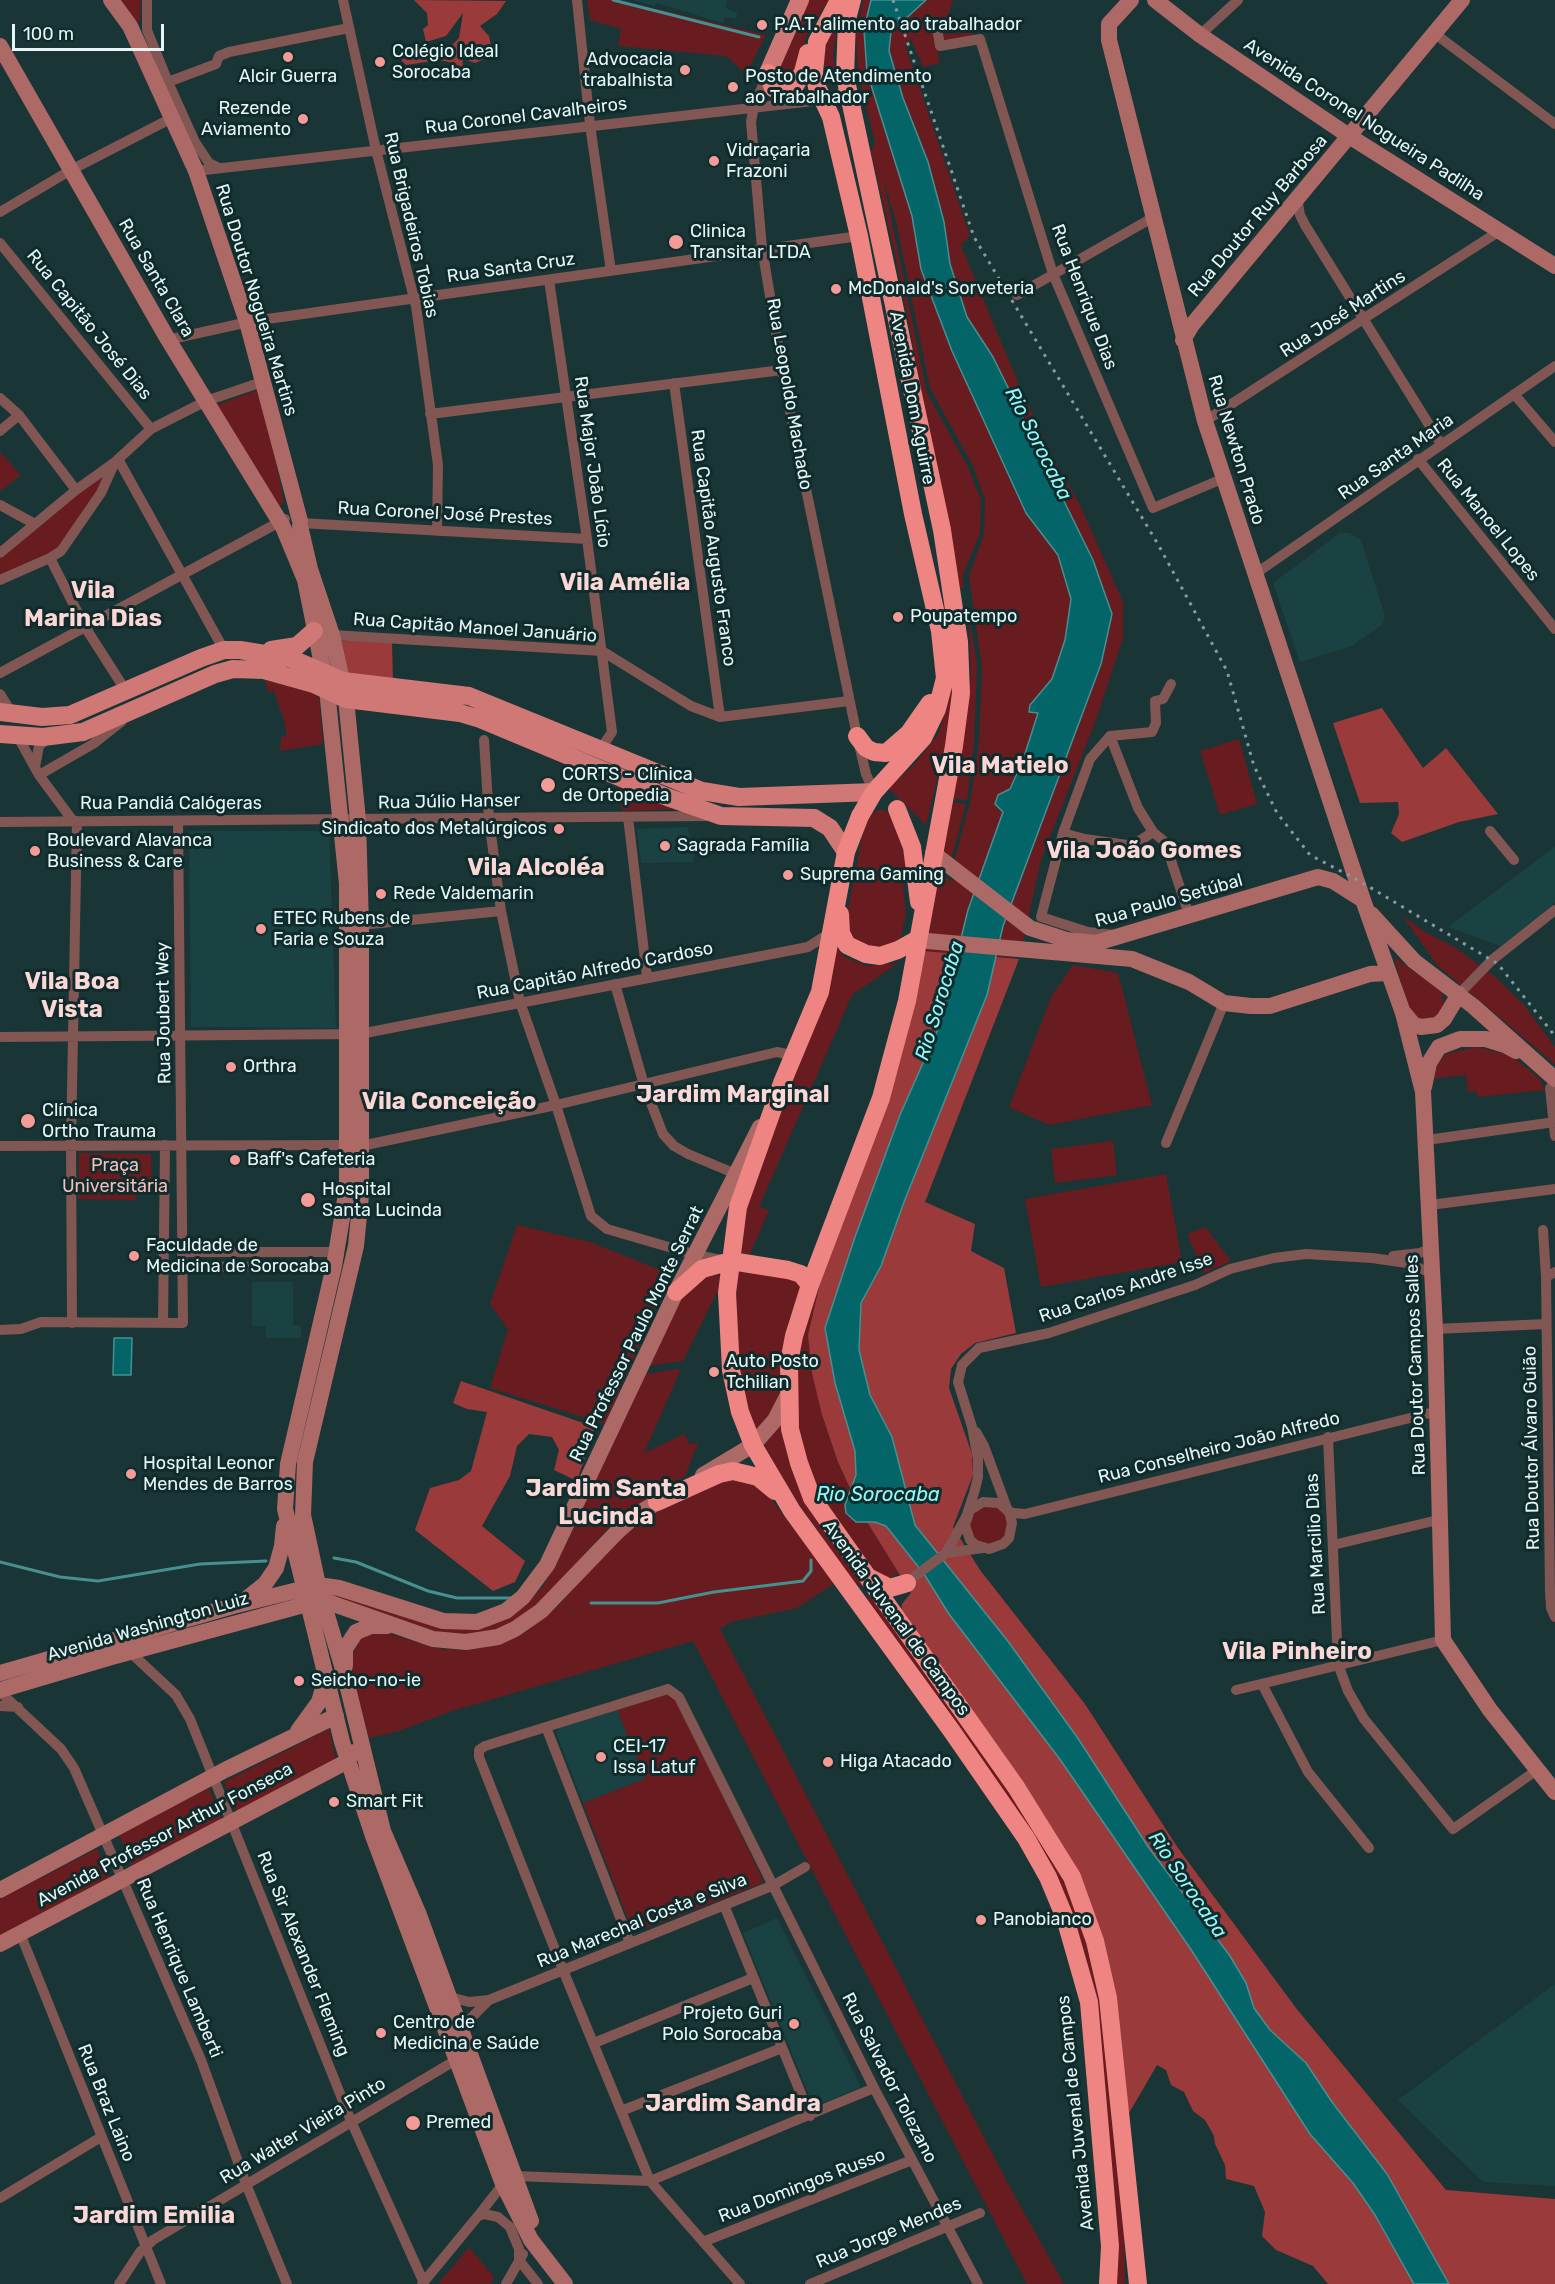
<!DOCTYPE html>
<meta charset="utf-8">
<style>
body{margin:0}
#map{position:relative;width:1555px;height:2284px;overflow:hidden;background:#1a3536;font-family:Rubik,sans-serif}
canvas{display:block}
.scale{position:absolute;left:12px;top:24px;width:152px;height:27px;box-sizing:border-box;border:3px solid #e6f6f6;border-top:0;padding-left:8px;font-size:18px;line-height:21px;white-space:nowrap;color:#e6f6f6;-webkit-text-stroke:4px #0f2b2c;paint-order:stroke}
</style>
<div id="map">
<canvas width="1555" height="2284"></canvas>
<div class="scale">100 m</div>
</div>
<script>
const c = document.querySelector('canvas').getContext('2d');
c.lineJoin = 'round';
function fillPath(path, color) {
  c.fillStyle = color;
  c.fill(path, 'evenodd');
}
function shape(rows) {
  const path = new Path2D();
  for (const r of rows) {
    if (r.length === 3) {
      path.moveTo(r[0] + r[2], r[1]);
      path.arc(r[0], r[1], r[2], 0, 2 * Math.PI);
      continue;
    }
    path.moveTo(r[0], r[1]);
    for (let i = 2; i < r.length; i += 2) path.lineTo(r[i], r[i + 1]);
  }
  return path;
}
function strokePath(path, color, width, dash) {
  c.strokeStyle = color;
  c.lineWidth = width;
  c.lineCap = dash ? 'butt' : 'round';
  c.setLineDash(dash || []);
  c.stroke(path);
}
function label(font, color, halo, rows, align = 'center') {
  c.font = font + ' Rubik,sans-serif';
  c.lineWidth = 6;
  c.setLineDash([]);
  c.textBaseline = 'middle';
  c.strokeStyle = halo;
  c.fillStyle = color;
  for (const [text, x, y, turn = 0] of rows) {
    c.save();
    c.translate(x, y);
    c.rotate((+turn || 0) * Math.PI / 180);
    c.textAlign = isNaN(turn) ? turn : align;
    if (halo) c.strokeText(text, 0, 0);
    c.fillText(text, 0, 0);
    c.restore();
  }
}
fillPath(shape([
 [633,0,728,0,725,7,737,13,736,19,725,17,723,23,657,3,655,6],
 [1340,533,1349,533,1361,540,1385,616,1382,625,1352,646,1300,662,1273,583],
 [688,827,694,862,641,863,637,829],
 [189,831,329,831,336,1028,191,1027],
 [1555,847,1555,903,1501,946,1448,927],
 [252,1282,293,1282,293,1325,301,1326,301,1338,266,1338,266,1326,252,1326],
 [617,1710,645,1779,583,1803,556,1732,559,1728],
 [777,1918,861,2087,814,2107,743,1933],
 [1555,1984,1555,2186,1483,2182,1398,2100]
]), '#1b4243');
fillPath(shape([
 [117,0,141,0,140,22,130,17],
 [587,0,618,0,766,35,746,74,726,56,618,46,621,29,590,20],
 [805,0,829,0,808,32,792,80,779,86,773,66],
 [863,0,953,0,942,34,973,33,973,36,943,43,935,33,940,63,923,67,911,39,905,45,970,236,961,244,962,248,1021,390,1053,458,1079,503,1123,602,1123,638,1096,720,1041,859,1020,955,1013,958,923,951,940,873,953,882,960,865,954,862,970,803,979,743,982,667,969,576,984,534,985,500,974,468,930,388,896,221,883,178,927,393,968,467,981,500,980,533,963,575,963,588,960,589,895,254,871,151,875,143,858,72,856,35],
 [840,13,833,53,836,78,831,77,830,66,820,67,818,53],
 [261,389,284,502,279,507,214,406],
 [0,452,21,475,0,491],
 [101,475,104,480,59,549,0,576,0,558],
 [942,604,948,607,956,659,947,738,926,825,888,788,914,765,939,733,949,695],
 [969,617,977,664,974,743,967,800,951,798,971,679],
 [264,680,311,692,319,697,323,744,280,751,281,737,287,736,284,721,274,691,269,692],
 [1239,739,1257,804,1220,815,1200,751],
 [617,786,675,809,622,811],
 [951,802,966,804,951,861,942,854],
 [881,809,894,816,907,845,903,887,906,914,901,936,892,945,878,949,855,940,848,930,847,915,864,827,871,814],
 [1402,915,1423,931,1456,948,1494,976,1524,1005,1555,1047,1555,1064,1437,965],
 [837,947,844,957,867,966,898,963,852,995,759,1207,769,1210,750,1254,743,1253,739,1250,741,1219,790,1081,828,994],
 [1394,957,1441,991,1445,1008,1441,1012,1430,1020,1417,1019,1409,1012],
 [1073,965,1118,973,1152,1105,1049,1125,1009,1107,1052,995],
 [1476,1047,1510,1055,1539,1078,1545,1090,1478,1097,1476,1091,1468,1092,1466,1075,1432,1079,1436,1065,1446,1054],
 [1113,1141,1117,1175,1055,1183,1051,1149],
 [79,1153,151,1154,152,1193,137,1192,136,1200,78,1199],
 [1166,1174,1182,1262,1041,1287,1025,1199],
 [517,1225,590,1242,670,1274,605,1424,490,1388,508,1329,490,1304],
 [1205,1227,1231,1261,1204,1273,1187,1234],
 [740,1270,791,1276,801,1288,789,1321,782,1392,773,1414,757,1433,749,1415,741,1380,735,1329,737,1272],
 [716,1271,721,1278,718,1290,683,1361,647,1366,687,1287],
 [821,1279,808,1335,822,1415,838,1462,861,1512,899,1573,889,1578,879,1577,816,1491,794,1417,799,1348],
 [681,1369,644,1453,684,1434,690,1444,698,1443,685,1476,615,1521,539,1604,500,1631,456,1637,329,1600,329,1593,441,1627,528,1602,544,1585,568,1540,643,1374],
 [782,1422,864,1587,855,1583,849,1576,779,1476,763,1447],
 [726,1480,750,1481,765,1491,835,1583,797,1608,731,1622,720,1629,1006,2180,1064,2284,1027,2284,693,1641,452,1711,399,1731,369,1738,353,1682,352,1655,361,1638,377,1630,439,1649,469,1650,500,1644,526,1632,557,1607,614,1541,648,1516],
 [989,1525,19],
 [860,1595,874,1599,1021,1803,1069,1887,1101,1990,1124,2223,1125,2284,1116,2284,1073,1921],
 [666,1694,676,1698,763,1880,761,1884,644,1929,635,1928,629,1922,583,1803,645,1779,617,1710],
 [329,1729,336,1760,241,1811,236,1810,224,1782],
 [209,1788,222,1820,132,1867,119,1835],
 [97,1849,113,1882,0,1940,0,1899],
 [469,2247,494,2277,491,2284,438,2284]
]), '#681c1f');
fillPath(shape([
 [414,0,506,1,497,14,480,26,489,36,492,50,487,58,475,63,469,61,462,51,463,67,456,68,449,62,439,60,406,65,401,60,405,52,414,50,421,53,450,47,459,38,463,13,446,36,426,42,423,29,428,25,427,13],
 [340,641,392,641,393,682,346,676],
 [1382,708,1423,768,1446,748,1498,814,1459,822,1402,842,1391,833,1399,814,1398,802,1360,803,1333,723],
 [923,951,1019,959,925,1202,975,1224,971,1251,1004,1268,1016,1333,975,1343,961,1354,951,1369,949,1388,972,1454,973,1475,953,1527,980,1570,1085,1704,1178,1848,1296,2008,1446,2190,1555,2199,1555,2284,1328,2284,1313,2266,1276,2250,1262,2236,1265,2212,1254,2186,1226,2179,1225,2165,1215,2144,1214,2136,1205,2120,1193,2111,1184,2092,1171,2085,1166,2070,1157,2065,1129,2113,1100,1937,901,1610,902,1604,911,1593,861,1512,838,1462,822,1415,812,1373,808,1335,821,1279],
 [461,1381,595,1427,577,1481,554,1470,559,1450,552,1437,529,1434,517,1446,510,1476,482,1526,525,1561,515,1582,493,1591,415,1530,430,1488,459,1480,471,1471,487,1412,467,1409,453,1403]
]), '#9a3a3b');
const water = shape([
 [871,0,926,0,891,32,889,51,903,98,928,162,944,222,950,264,967,317,993,357,1093,560,1112,614,1101,664,1003,926,987,995,904,1202,881,1266,861,1303,859,1350,870,1395,892,1437,915,1525,1007,1640,1077,1737,1149,1848,1230,1956,1246,1983,1254,2008,1270,2030,1306,2063,1332,2102,1387,2174,1449,2284,1414,2284,1375,2215,1353,2183,1310,2134,1190,1948,1059,1758,949,1614,924,1574,886,1526,875,1522,856,1522,846,1513,845,1505,856,1475,855,1451,835,1383,825,1328,855,1237,900,1115,939,1027,968,910,1003,812,995,804,998,795,1010,789,1023,760,1038,713,1029,712,1030,705,1052,679,1065,640,1071,599,1058,555,1026,513,952,351,921,269,912,216,867,72,864,30,871,0],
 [114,1338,132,1338,131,1375,113,1375,114,1338]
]);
fillPath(water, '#036567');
strokePath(water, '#479092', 1.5);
strokePath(shape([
 [613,0,759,37],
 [334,1558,356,1562,428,1591,457,1598,511,1598],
 [0,1562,60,1577,98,1581,200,1564,266,1561],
 [591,1603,658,1603,714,1592,803,1581,811,1571,811,1560]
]), '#479092', 3);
strokePath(shape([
 [147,0,147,30,168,82,195,142,209,163,219,168],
 [343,0,376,150,416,306,438,465,437,531],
 [577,0,590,125,611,271],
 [1434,33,1555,124],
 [938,34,940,46,980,39,1053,274,1153,508,1222,479],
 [1200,35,1238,0],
 [768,73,754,106,751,122,762,248,786,392,857,736,866,774,874,792],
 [168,82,216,64,219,56,229,52,349,28],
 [196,171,822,100,841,94,846,83],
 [1297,197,1300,215,1305,225,1441,444],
 [0,212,71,170,170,119],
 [0,243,151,429],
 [549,280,587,539,612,732,604,744,596,747],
 [1017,295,1152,218],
 [170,342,176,338,253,321,859,236],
 [674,383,720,717],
 [1514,394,1555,442],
 [0,398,19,415,76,490],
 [430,414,782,370],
 [1205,421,1498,232],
 [0,431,19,415],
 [118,459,224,650],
 [1418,459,1555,629],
 [0,505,35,524],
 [300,523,587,539],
 [0,553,76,490,115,462],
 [50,558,85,627,126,691],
 [1255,574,1555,366],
 [0,580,50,558,61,551,101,493,115,462,151,429,206,401,262,382],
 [332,635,602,651,691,706,720,717,849,701],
 [0,673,285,519],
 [0,694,13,715],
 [1110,736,1090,759,1063,833,1041,917,1088,932,1114,935],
 [1110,736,1138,808,1153,832,1165,842,1189,915],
 [1110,736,1152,732,1156,723,1155,701,1163,699,1171,684],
 [18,737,39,775,73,821],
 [484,740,489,819,501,911,520,1002,556,1105,591,1216,607,1229,696,1255,721,1260],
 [35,767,39,746,50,737],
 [39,775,93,744,122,721],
 [628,817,647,977],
 [0,822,708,816],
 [1490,831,1514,860],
 [1063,833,1085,839,1127,845,1138,842,1153,832],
 [361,925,501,911],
 [615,984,644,1085,663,1134,674,1146,688,1154,736,1174],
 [1459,994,1492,960,1555,910],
 [0,1037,360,1034,808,947,833,931],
 [1555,1083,1550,1088,1555,1136],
 [1427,1140,1555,1122],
 [1166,1143,1224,1003],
 [0,1146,347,1145],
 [361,1146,556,1105,777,1052,796,1056],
 [1430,1205,1555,1189],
 [1543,1230,1546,1277],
 [182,1252,337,1252],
 [1393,1256,1420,1253,1431,1248],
 [182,1267,334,1266],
 [1555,1272,1546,1277,1550,1591,1551,1608,1555,1617],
 [72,1323,71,1144,77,821],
 [163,1323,165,1145],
 [1435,1329,1546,1324],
 [0,1330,21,1329,41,1322,183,1323,178,821],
 [976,1432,984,1446,1008,1511,1010,1515,1012,1523,1009,1538,1003,1544,989,1549,976,1545,970,1540,965,1525,970,1510,983,1502,999,1503,1008,1511,1013,1513,1025,1514,1438,1411],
 [1328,1437,1338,1664,1348,1691,1364,1719,1453,1829,1537,1770],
 [1333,1545,1442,1519],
 [946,1553,983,1548],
 [904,1584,946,1553,966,1517,974,1493,978,1477,978,1459,972,1427,958,1382,962,1365,979,1348,1049,1333,1195,1285,1230,1269,1274,1258,1306,1254,1372,1258,1407,1263,1431,1273],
 [130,1652,176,1695,190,1719,351,2121,424,2283],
 [1262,1684,1308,1772,1369,1848],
 [1236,1690,1443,1640],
 [0,1692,61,1749,74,1768,201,2060,246,2184,287,2284],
 [0,1706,18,1707],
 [546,1727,630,1943],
 [724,1905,810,2116],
 [20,1933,161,2284],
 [450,1997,469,2002,489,2000,461,2028],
 [489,2000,774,1885,805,1867],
 [594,2043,753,1978],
 [621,2111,782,2048],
 [0,2198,101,2137],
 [478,2216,503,2184,515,2176,650,2181,874,2088],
 [705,2241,912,2160],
 [519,2260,538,2284],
 [119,2284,140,2252,153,2240,456,2060],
 [422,2284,478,2216,484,2214,498,2217,510,2227,519,2249,519,2260],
 [506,2284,523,2254],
 [740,2284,650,2181,563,1970,479,1757,479,1750,485,1746,668,1689,679,1697,874,2088,978,2284],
 [810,2284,980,2213]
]), '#815653', 10);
strokePath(shape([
 [111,0,130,26,196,171,247,322,300,521],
 [1131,0,1109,24,1109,40,1205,421,1363,900,1403,1013,1423,1092,1435,1329,1443,1640,1490,1710,1555,1792],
 [1155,0,1200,35,1349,136,1555,266],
 [0,46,166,336,283,527,305,580,327,690,347,884,347,1188,334,1266,288,1464,285,1509,342,1742,373,1836,503,2184,531,2240,565,2284],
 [1183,340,1192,325,1462,0],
 [300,526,310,569,332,635,346,699,358,820,361,925,361,1195,356,1246,305,1462,303,1515,318,1585,345,1676,383,1831,419,1915,531,2221],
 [933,853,1030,928,1067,940,1096,943,1318,877,1333,881,1363,900],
 [1371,914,1414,961,1473,1006,1555,1079],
 [916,940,1132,959,1189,982,1224,1003,1251,1006,1270,1006,1370,974,1387,973],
 [1404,1013,1414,1025,1421,1027,1437,1025,1444,1019,1459,994],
 [1424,1087,1429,1063,1439,1047,1460,1039,1486,1039,1505,1045,1516,1051],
 [703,1475,753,1445,775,1420,789,1393],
 [245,1600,265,1584,276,1568,282,1546,284,1526],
 [345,1666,345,1649,356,1632,371,1626,387,1626],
 [0,1673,233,1606,318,1585,339,1588,443,1621,477,1622,506,1611,523,1597,547,1565,676,1292,760,1127],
 [0,1690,108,1658,322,1600,433,1639,466,1642,498,1637,515,1629,541,1611,617,1532,636,1515,668,1496],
 [298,1731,319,1702,326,1678],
 [0,1890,225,1770,336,1716],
 [0,1944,344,1763,354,1752]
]), '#ad6966', 16);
strokePath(shape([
 [768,73,800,0],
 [271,650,297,646,314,631],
 [0,712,42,717,70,715,201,658,224,650,240,650,290,658,343,681,469,696,702,791,739,797,874,792],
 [0,734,43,737,83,732,215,674,233,669,264,670,314,684,346,699,460,713,480,719,667,797,721,816,814,818,830,828,846,852]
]), '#cf7875', 18);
strokePath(shape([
 [839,0,817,42,814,72,817,87,831,117,859,236,913,514,940,631,945,678,937,709,923,738,874,792,860,816,846,852,820,992,782,1083,738,1207,727,1293,731,1370,740,1412,753,1445,792,1511,951,1730,1026,1838,1048,1877,1065,1918,1089,2002,1110,2246,1108,2284],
 [852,0,847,19,845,76,942,530,959,642,961,693,954,746,907,1001,890,1064,881,1098,810,1285,794,1336,789,1362,790,1429,799,1463,812,1498,1016,1787,1072,1877,1095,1941,1108,1998,1138,2284],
 [768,73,773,88,784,92,793,89,803,72,808,53],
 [857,736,866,748,874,752,886,753,909,733,930,703],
 [897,809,912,847,919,902],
 [840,914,841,933,847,945,866,954,880,956,898,950,916,940],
 [676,1292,702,1269,731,1261,788,1270,801,1274,810,1285],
 [657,1502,719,1474,733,1471,758,1477,775,1491],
 [870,1578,890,1588,907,1583]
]), '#ee8582', 18);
strokePath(shape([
 [893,0,974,237,1159,546,1227,671,1254,766,1277,813,1310,855,1356,879,1498,964,1555,1036]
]), '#869b9c', 3, [3, 6]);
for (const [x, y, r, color] of [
 [762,25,6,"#f59b97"],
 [288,57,6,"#f59b97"],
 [380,62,6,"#f59b97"],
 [685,70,6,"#f59b97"],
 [733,87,6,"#f59b97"],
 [303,119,6,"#f59b97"],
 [714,161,6,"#f59b97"],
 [676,242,8,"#f59b97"],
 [836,289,6,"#f59b97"],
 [898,617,6,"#f59b97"],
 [548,785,8,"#f59b97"],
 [559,829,6,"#f59b97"],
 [665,846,6,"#f59b97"],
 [35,851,6,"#f59b97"],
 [788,875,6,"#f59b97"],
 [381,894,6,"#f59b97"],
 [261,929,6,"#f59b97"],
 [231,1067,6,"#f59b97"],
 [28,1121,8,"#f59b97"],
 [235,1160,6,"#f59b97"],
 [308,1200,8,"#f59b97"],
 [134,1256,6,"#f59b97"],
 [714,1372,6,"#f59b97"],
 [131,1474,6,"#f59b97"],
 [299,1681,6,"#f59b97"],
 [601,1757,6,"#f59b97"],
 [828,1762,6,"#f59b97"],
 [334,1802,6,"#f59b97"],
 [981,1920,6,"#f59b97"],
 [794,2024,6,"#f59b97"],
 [381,2033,6,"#f59b97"],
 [413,2123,8,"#f59b97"]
]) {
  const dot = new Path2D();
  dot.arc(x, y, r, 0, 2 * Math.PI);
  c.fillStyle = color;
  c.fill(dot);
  strokePath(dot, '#0f2b2c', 2);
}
label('18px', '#e6f6f6', '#0f2b2c', [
 ["P.A.T. alimento ao trabalhador",774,25],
 ["Colégio Ideal",392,52],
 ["Sorocaba",392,73],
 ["Advocacia",673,60,"right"],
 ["trabalhista",673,81,"right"],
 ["Alcir Guerra",288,77,"center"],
 ["Posto de Atendimento",745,77],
 ["ao Trabalhador",745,98],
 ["Rezende",291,109,"right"],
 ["Aviamento",291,130,"right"],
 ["Vidraçaria",726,151],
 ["Frazoni",726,172],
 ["Clinica",690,232],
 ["Transitar LTDA",690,253],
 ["McDonald's Sorveteria",848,289],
 ["Poupatempo",910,617],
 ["CORTS - Clínica",562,775],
 ["de Ortopedia",562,796],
 ["Sindicato dos Metalúrgicos",547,829,"right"],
 ["Boulevard Alavanca",47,841],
 ["Business & Care",47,862],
 ["Sagrada Família",677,846],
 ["Suprema Gaming",800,875],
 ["Rede Valdemarin",393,894],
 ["ETEC Rubens de",273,919],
 ["Faria e Souza",273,940],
 ["Orthra",243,1067],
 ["Clínica",42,1111],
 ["Ortho Trauma",42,1132],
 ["Baff's Cafeteria",247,1160],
 ["Hospital",322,1190],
 ["Santa Lucinda",322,1211],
 ["Faculdade de",146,1246],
 ["Medicina de Sorocaba",146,1267],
 ["Auto Posto",726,1362],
 ["Tchilian",726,1383],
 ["Hospital Leonor",143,1464],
 ["Mendes de Barros",143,1485],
 ["Seicho-no-ie",311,1681],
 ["CEI-17",613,1747],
 ["Issa Latuf",613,1768],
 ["Higa Atacado",840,1762],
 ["Smart Fit",346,1802],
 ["Panobianco",993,1920],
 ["Projeto Guri",782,2014,"right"],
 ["Polo Sorocaba",782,2035,"right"],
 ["Centro de",393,2023],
 ["Medicina e Saúde",393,2044],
 ["Premed",426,2123]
], 'left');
label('18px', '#e6f6f6', '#0f2b2c', [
 ["Rua Coronel Cavalheiros",526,116,-7],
 ["Avenida Coronel Nogueira Padilha",1364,120,33],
 ["Rua Doutor Ruy Barbosa",1258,216,-50],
 ["Rua Brigadeiros Tobias",411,225,77],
 ["Rua Santa Cruz",511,268,-8],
 ["Rua Santa Clara",156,278,60],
 ["Rua Henrique Dias",1084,297,69],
 ["Rua Doutor Nogueira Martins",256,300,73],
 ["Rua José Martins",1343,314,-33],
 ["Rua Capitão José Dias",89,325,51],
 ["Rua Leopoldo Machado",789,394,80],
 ["Avenida Dom Aguirre",912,398,79],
 ["Rua Newton Prado",1236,450,73],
 ["Rua Santa Maria",1396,457,-35],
 ["Rua Major João Lício",592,462,82],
 ["Rua Coronel José Prestes",445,514,3],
 ["Rua Manoel Lopes",1488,520,51],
 ["Rua Capitão Augusto Franco",713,548,82],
 ["Rua Capitão Manoel Januário",475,628,4],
 ["Rua Júlio Hanser",449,802,-1],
 ["Rua Pandiá Calógeras",171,804],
 ["Rua Paulo Setúbal",1169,901,-16],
 ["Rua Capitão Alfredo Cardoso",595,971,-11],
 ["Rua Joubert Wey",164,1013,-91],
 ["Rua Carlos Andre Isse",1126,1288,-19],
 ["Rua Professor Paulo Monte Serrat",637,1334,-64],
 ["Rua Doutor Campos Salles",1416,1365,-92],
 ["Rua Conselheiro João Alfredo",1219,1448,-14],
 ["Rua Doutor Álvaro Guião",1532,1448,-91],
 ["Rua Marcilio Dias",1316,1544,-93],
 ["Avenida Juvenal de Campos",896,1618,54],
 ["Avenida Washington Luiz",148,1627,-16],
 ["Avenida Professor Arthur Fonseca",165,1835,-28],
 ["Rua Marechal Costa e Silva",642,1921,-22],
 ["Rua Sir Alexander Fleming",303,1954,68],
 ["Rua Henrique Lamberti",179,1968,67],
 ["Rua Salvador Tolezano",889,2078,63],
 ["Rua Braz Laino",106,2103,68],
 ["Avenida Juvenal de Campos",1076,2113,-96],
 ["Rua Walter Vieira Pinto",303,2131,-31],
 ["Rua Domingos Russo",802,2186,-21],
 ["Rua Jorge Mendes",889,2233,-23]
]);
label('18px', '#f5bebb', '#0f2b2c', [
 ["Praça",115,1166],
 ["Universitária",115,1187]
]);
label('italic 20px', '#91f7f9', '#0f2b2c', [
 ["Rio Sorocaba",1038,444,63],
 ["Rio Sorocaba",940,1001,-73],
 ["Rio Sorocaba",878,1495],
 ["Rio Sorocaba",1187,1885,56]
]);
label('bold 24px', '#fbd7d5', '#0f2b2c', [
 ["Vila Amélia",625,583],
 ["Vila",93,591],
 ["Marina Dias",93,619],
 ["Vila Matielo",1000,766],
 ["Vila João Gomes",1144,851],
 ["Vila Alcoléa",536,868],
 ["Vila Boa",72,982],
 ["Vista",72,1010],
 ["Jardim Marginal",733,1095],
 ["Vila Conceição",449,1102],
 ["Jardim Santa",606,1489],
 ["Lucinda",606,1517],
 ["Vila Pinheiro",1297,1652],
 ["Jardim Sandra",733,2104],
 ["Jardim Emilia",154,2216]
]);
</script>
